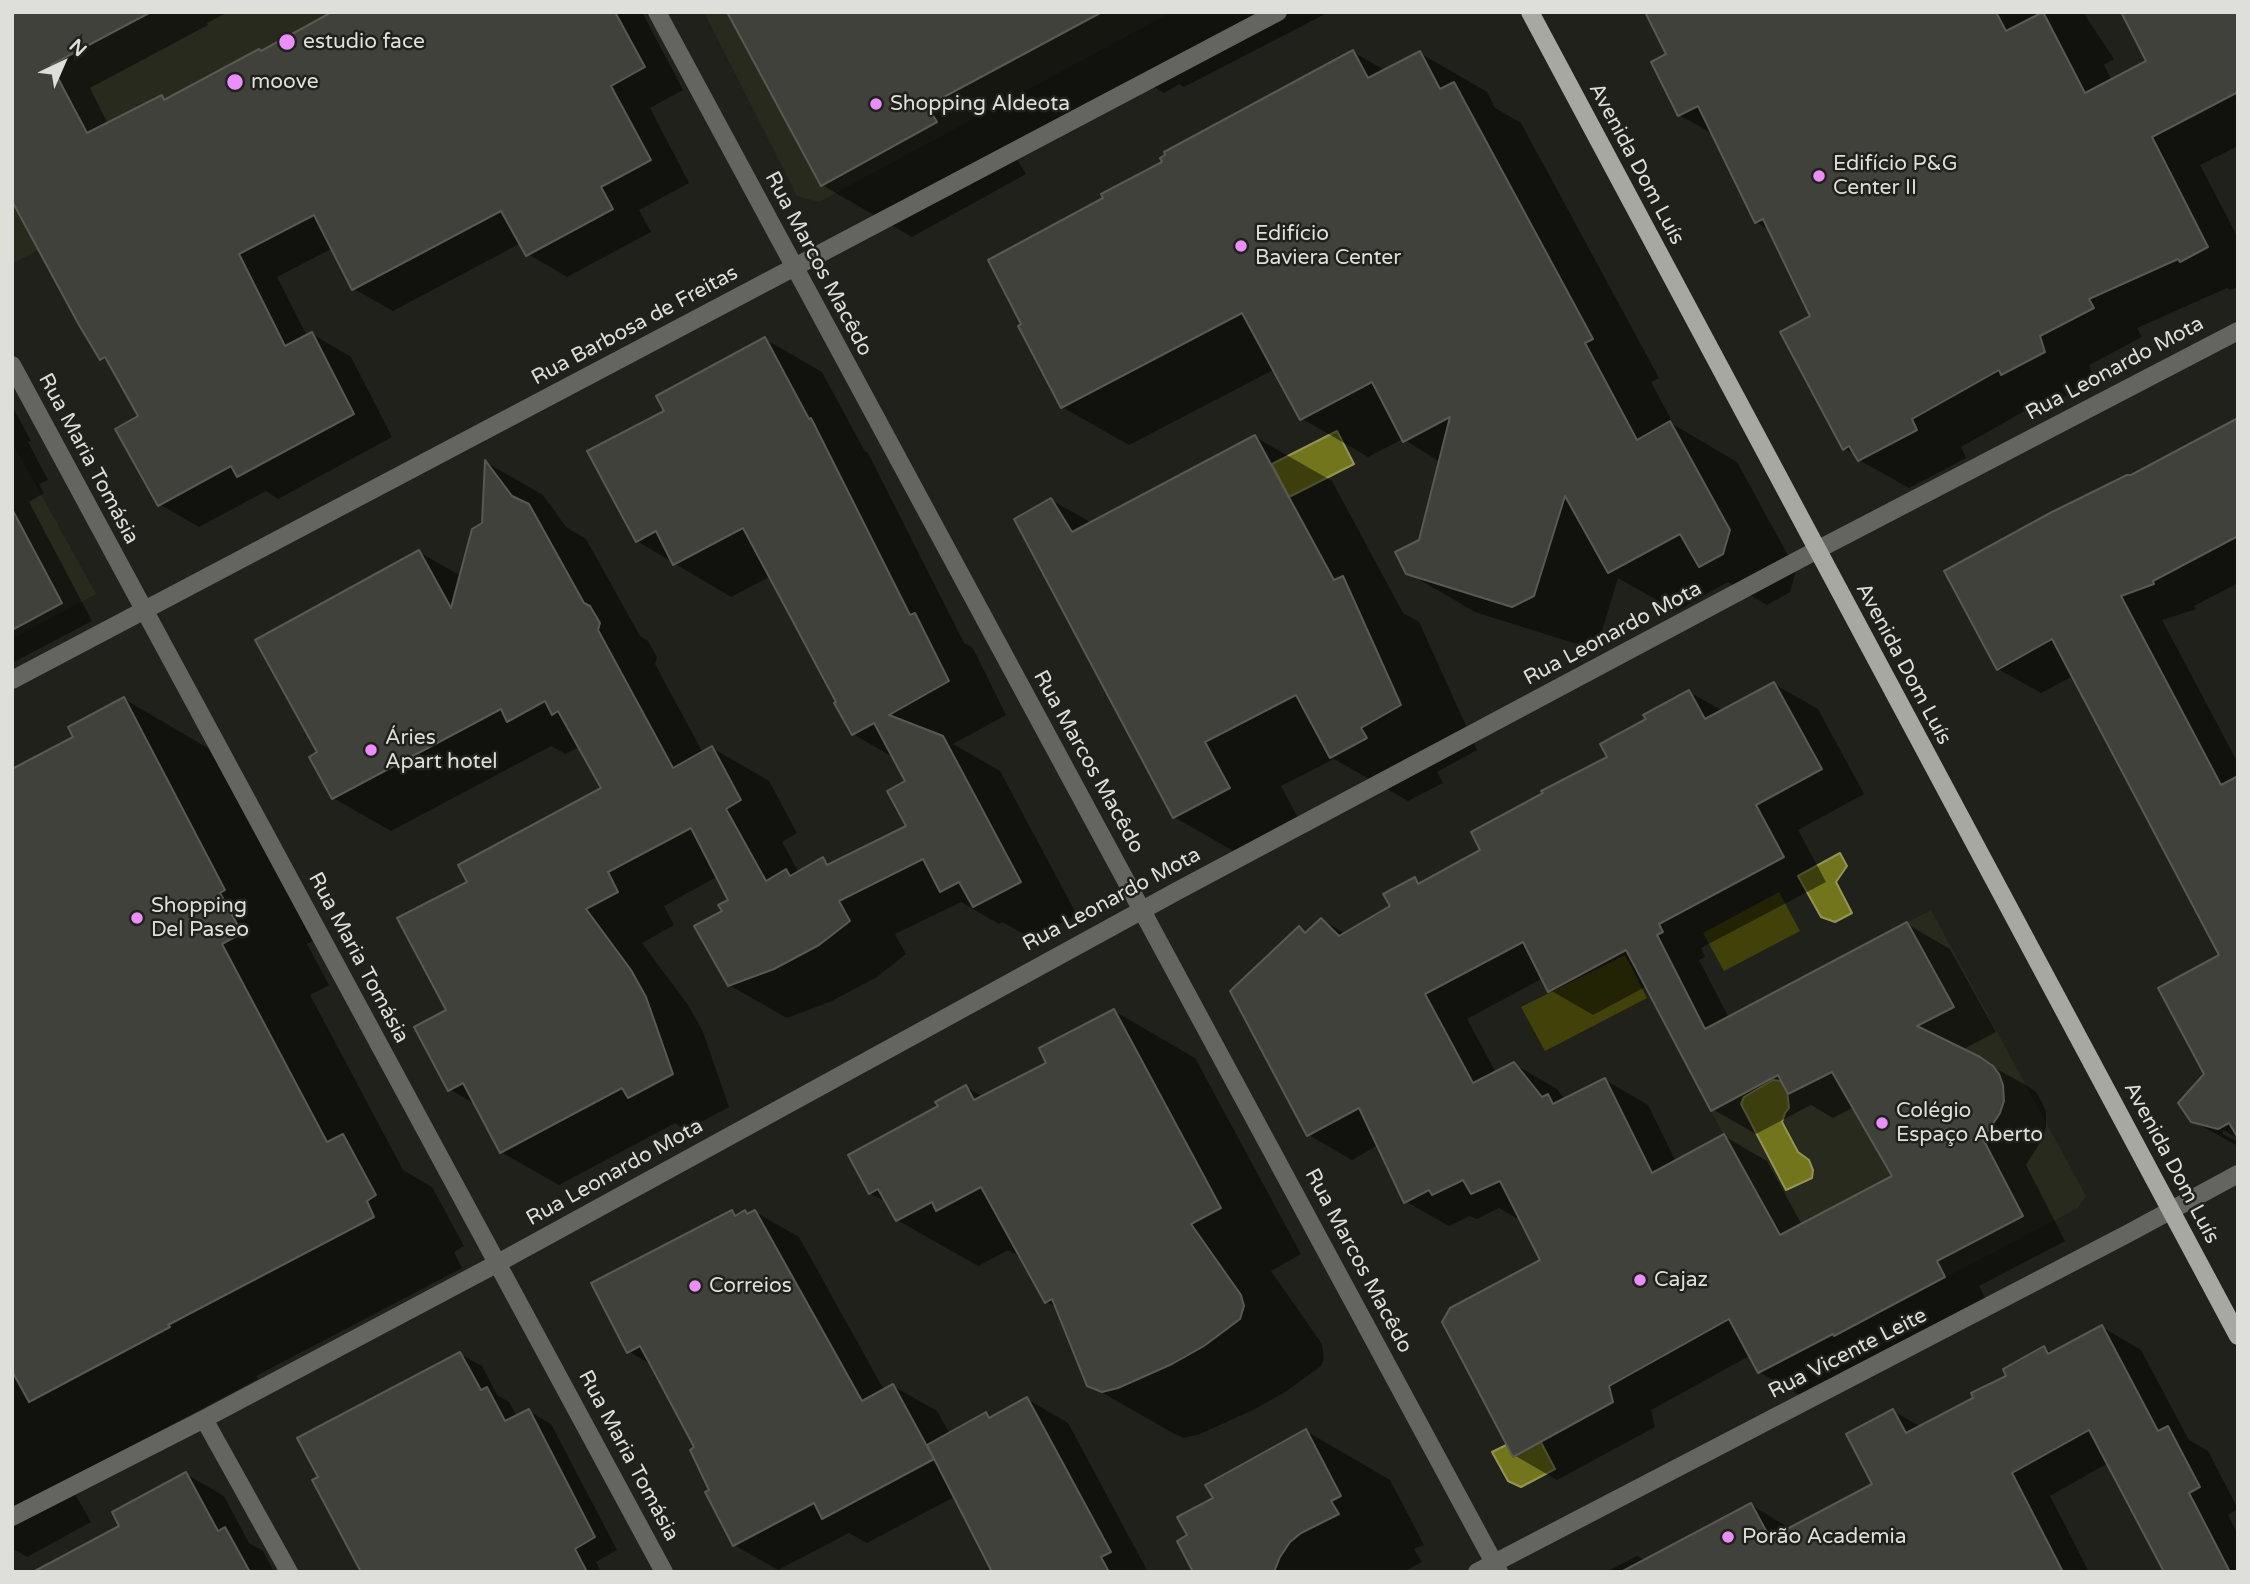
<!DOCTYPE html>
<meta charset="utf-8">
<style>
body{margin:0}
#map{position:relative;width:2250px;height:1584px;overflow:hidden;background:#20211b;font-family:"Varela Round",sans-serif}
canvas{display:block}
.frame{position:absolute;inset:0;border:14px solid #dededa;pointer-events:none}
.north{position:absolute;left:28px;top:28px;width:70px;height:70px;-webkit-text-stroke:5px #20211b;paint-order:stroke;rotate:44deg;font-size:19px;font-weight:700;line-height:28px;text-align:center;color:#dededa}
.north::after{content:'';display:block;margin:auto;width:24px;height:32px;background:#dededa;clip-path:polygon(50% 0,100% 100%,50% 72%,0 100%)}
</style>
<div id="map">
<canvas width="2250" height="1584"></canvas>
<div class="frame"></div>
<div class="north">N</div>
</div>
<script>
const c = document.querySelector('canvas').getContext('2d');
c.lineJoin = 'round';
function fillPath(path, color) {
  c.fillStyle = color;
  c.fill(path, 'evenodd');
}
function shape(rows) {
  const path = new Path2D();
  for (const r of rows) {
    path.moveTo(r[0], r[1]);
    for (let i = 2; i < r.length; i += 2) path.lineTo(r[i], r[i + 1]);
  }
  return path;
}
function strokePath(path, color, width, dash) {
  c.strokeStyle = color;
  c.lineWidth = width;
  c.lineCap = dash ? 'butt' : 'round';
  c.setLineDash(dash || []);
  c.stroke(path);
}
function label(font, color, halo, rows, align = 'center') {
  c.font = font + ' "Varela Round",sans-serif';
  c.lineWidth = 5;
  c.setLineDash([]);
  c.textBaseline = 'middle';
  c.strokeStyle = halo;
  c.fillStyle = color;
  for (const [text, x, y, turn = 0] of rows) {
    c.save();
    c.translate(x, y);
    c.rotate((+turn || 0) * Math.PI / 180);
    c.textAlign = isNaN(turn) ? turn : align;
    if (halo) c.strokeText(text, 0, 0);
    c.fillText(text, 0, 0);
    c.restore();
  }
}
fillPath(shape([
 [12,12,484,12,12,264],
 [704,12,1172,12,819,202,797,196],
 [12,442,96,594,12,639],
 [1931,910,2086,1196,2078,1208,1834,1336,1675,1045]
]), '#292a1e');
fillPath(shape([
 [1779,892,1800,931,1724,971,1703,933],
 [1625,955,1647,998,1545,1051,1521,1007]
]), '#41420a');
const water = shape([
 [1337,431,1354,464,1289,497,1272,464,1337,431],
 [1840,853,1847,866,1836,882,1852,913,1835,922,1821,917,1798,876,1840,853],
 [1773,1080,1781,1081,1787,1090,1789,1108,1785,1113,1782,1122,1798,1152,1809,1160,1813,1170,1812,1178,1786,1190,1741,1104,1744,1097,1773,1080],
 [1535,1431,1555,1469,1521,1487,1508,1481,1492,1452,1535,1431]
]);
fillPath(water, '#73751c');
strokePath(water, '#939455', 2);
fillPath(shape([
 [12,12,228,12,207,23,208,25,90,88,108,124,162,97,167,100,337,12,642,12,683,90,650,108,689,183,639,210,651,232,567,277,528,254,521,243,393,311,354,289,333,248,277,277,307,336,312,334,351,357,392,437,278,499,266,491,199,527,159,504,141,417,110,363,102,358],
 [729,12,1329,12,1184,87,1179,84,1164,93,1151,85,1016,158,1026,174,912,237,822,185],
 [1647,12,2083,12,2114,59,2104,65,2112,81,2238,12,2238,146,2200,165,2238,238,2238,286,2231,290,2227,288,2137,328,2142,337,2089,365,2094,380,2052,403,2046,399,1961,447,1966,458,1909,488,1859,460,1857,456,1844,448,1813,317,1771,231,1756,222,1713,134,1679,115,1668,54],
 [1353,52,1386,71,1420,53,1487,92,1495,108,1521,123,1659,378,1651,382,1674,425,1737,462,1796,570,1790,592,1767,605,1728,582,1676,611,1618,578,1601,634,1580,645,1475,612,1408,573,1420,541,1440,462,1403,439,1368,457,1301,418,1275,369,1129,445,1062,407,1046,233],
 [765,339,822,372,864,450,868,453,964,643,973,648,1006,715,953,744,1000,771,1077,915,1031,938,1002,922,999,924,961,902,895,934,906,954,877,977,832,1001,787,1018,729,985,724,911,731,901,718,876,664,906,674,925,642,943,688,1005,703,1032,729,1107,686,1130,675,1123,559,1185,501,1152,477,1105,449,1089,469,882,603,788,580,746,566,754,551,746,391,831,333,798,320,753,419,552,461,576,483,524,487,463,543,495,566,527,586,539,640,636,648,641,657,657,655,664,703,753,712,748,769,781,797,833,782,842,799,873,823,859,831,864,908,827,907,782,894,758,853,734,839,703,771,576,731,597,637,541,666,412],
 [12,406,31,441,28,442,48,480,39,484,44,493,29,502,92,621,12,663],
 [2238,419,2238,583,2194,606,2196,609,2162,620,2238,763,2238,1138,2223,1130,2223,1134,2238,1142,2238,1146,2192,1121,2206,1074,2221,956,2073,676,2041,693,1998,669,2132,476],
 [1255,437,1332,481,1403,613,1419,622,1477,750,1437,772,1443,783,1408,801,1334,759,1281,786,1306,833,1251,861,1174,817,1051,500,1092,523],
 [1774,684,1818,709,1864,794,1798,830,1826,882,1701,948,1705,957,1699,960,1729,1018,1907,924,1950,949,1996,1032,1962,1050,2024,1084,2036,1092,2041,1101,2046,1111,2046,1127,2043,1138,2026,1165,2065,1241,1979,1286,1987,1302,1803,1397,1759,1372,1751,1355,1651,1410,1655,1427,1557,1480,1514,1455,1542,1261,1520,1216,1516,1218,1499,1208,1477,1219,1470,1216,1449,1226,1405,1201,1378,1145,1352,1160,1309,1135,1299,928,1308,933,1322,920,1346,934,1392,907,1415,879,1422,884,1483,851,1609,758,1648,720,1689,692,1723,711],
 [1543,978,1550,990,1593,1015,1647,986,1712,1109,1756,1134,1811,1105,1833,1118,1854,1107,1895,1176,1802,1225,1767,1161,1724,1136,1676,1162,1648,1105,1605,1080,1565,1100,1557,1089,1514,1064,1496,1073,1467,1019],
 [124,699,213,751,313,941,307,944,329,985,310,995,403,1170,432,1187,464,1246,454,1252,462,1268,256,1376,258,1379,67,1480,91,1522,27,1557,12,1548,12,771,75,738],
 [1114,1011,1195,1058,1301,1254,1271,1271,1322,1344,1324,1359,1321,1366,1285,1392,1253,1410,1200,1434,1184,1438,1171,1432,1089,1385,1058,1308,1046,1302,1021,1255,1018,1256,1008,1250,978,1266,897,1220,888,1203,870,1193,940,1107,966,1087,984,1097,1049,1064],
 [732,1212,739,1216,745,1212,749,1215,755,1212,799,1237,884,1390,893,1386,937,1411,950,1434,986,1414,993,1418,1027,1399,1068,1423,1148,1572,998,1572,956,1496,867,1543,849,1533,778,1570,734,1545,712,1491,697,1448,652,1365,628,1351],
 [927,1453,937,1459,937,1463,926,1456],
 [2102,1327,2141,1350,2189,1440,2208,1451,2238,1509,2228,1515,2238,1535,2238,1572,2166,1572,2108,1463,2050,1496,2089,1572,1606,1572,1637,1556,1646,1561,1751,1505,1791,1529,1875,1484,1893,1411,1921,1427,1975,1398,2044,1348,2053,1353],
 [460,1354,482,1366,497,1395,509,1402,517,1417,529,1411,551,1424,617,1550,596,1562,601,1572,362,1572],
 [1306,1431,1390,1480,1424,1545,1414,1549,1422,1562,1403,1572,1195,1572,1190,1536,1215,1498],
 [186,1474,224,1496,249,1543,263,1551,274,1572,37,1572,121,1527]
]), '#0007');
const building = shape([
 [12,12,151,12,51,65,87,133,162,95,164,100,259,49,261,51,332,12,615,12,645,67,611,86,651,160,601,187,613,209,526,256,501,211,352,290,314,215,239,254,285,346,312,332,354,414,237,477,231,466,158,506,115,429,138,416,105,357,100,360,79,325,12,201,12,12],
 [727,12,1102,12,927,106,937,122,821,186,727,12],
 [1645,12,1996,12,2006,31,2043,12,2085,93,2146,61,2121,12,2238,12,2238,92,2152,137,2208,247,2180,262,2178,259,2089,299,2094,308,2040,336,2045,352,2001,375,1999,370,1912,419,1917,430,1858,461,1849,446,1843,450,1780,332,1810,316,1763,219,1755,223,1698,106,1678,116,1651,62,1666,54,1645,12],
 [1353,50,1368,78,1420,51,1440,89,1454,82,1593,339,1585,343,1637,440,1670,421,1730,530,1723,554,1699,567,1680,534,1608,573,1565,496,1534,596,1512,607,1406,574,1395,552,1419,540,1450,417,1403,442,1372,382,1300,420,1242,313,1061,408,1018,326,1021,324,988,260,1103,198,1101,194,1162,162,1160,158,1165,155,1164,152,1353,50],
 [765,337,809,419,811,418,910,615,915,613,949,681,889,715,943,736,1021,882,973,907,959,882,940,892,923,859,839,901,850,921,819,945,774,969,728,986,694,926,722,911,718,905,728,900,691,828,608,872,618,892,586,909,631,970,646,997,673,1074,628,1098,622,1088,500,1153,463,1083,448,1091,414,1027,446,1010,397,918,467,882,458,865,601,788,558,711,552,715,545,701,507,722,501,709,332,799,309,757,317,752,255,640,419,550,451,608,472,529,482,523,485,460,512,496,529,504,584,603,590,606,600,623,598,630,673,768,712,746,741,800,726,809,766,881,786,869,790,876,823,857,827,865,906,826,887,791,905,781,874,723,852,735,834,703,836,702,743,528,673,565,656,531,636,542,587,451,664,411,656,396,765,337],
 [2238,418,2238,536,2153,581,2154,584,2121,596,2221,785,2238,776,2238,1138,2229,1123,2218,1129,2191,1122,2178,1103,2204,1074,2158,988,2219,955,2052,639,1997,670,1944,571,2052,512,2127,475,2131,475,2238,418],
 [1255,435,1334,580,1343,576,1401,705,1361,728,1367,738,1330,758,1296,695,1205,742,1230,788,1173,818,1014,519,1051,498,1072,532,1255,435],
 [12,509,62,603,12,630,12,509],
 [1774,682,1822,769,1756,805,1784,857,1659,924,1663,932,1657,935,1705,1029,1907,922,1954,1007,1917,1026,1980,1057,1993,1066,1999,1074,2003,1085,2004,1101,2000,1113,1983,1139,2023,1216,1937,1261,1945,1277,1834,1336,1833,1334,1758,1373,1729,1319,1609,1386,1613,1402,1513,1457,1442,1322,1450,1308,1540,1260,1500,1181,1471,1194,1463,1180,1432,1195,1429,1190,1404,1203,1359,1108,1307,1136,1230,991,1299,926,1305,933,1321,918,1339,936,1390,906,1383,894,1415,877,1418,884,1480,850,1471,832,1543,793,1541,791,1607,757,1600,744,1646,719,1643,715,1689,690,1705,719,1774,682],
 [1523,942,1548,992,1626,950,1711,1111,1778,1075,1788,1094,1832,1072,1892,1176,1780,1235,1724,1134,1652,1173,1605,1078,1553,1104,1548,1094,1542,1097,1514,1062,1473,1083,1425,994,1523,942],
 [124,697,225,890,220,893,242,933,222,944,327,1142,343,1134,376,1195,367,1201,374,1217,168,1325,170,1327,29,1402,12,1371,12,769,73,737,68,727,124,697],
 [1114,1009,1221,1208,1191,1224,1241,1295,1244,1306,1240,1319,1204,1346,1172,1364,1118,1388,1102,1392,1087,1386,1052,1299,1045,1303,981,1187,936,1211,932,1202,896,1221,878,1189,869,1194,848,1155,938,1106,935,1102,966,1085,974,1100,1046,1063,1039,1048,1114,1009],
 [732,1210,735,1216,745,1210,747,1214,755,1210,862,1401,893,1384,934,1459,822,1519,814,1503,733,1546,705,1492,709,1490,690,1450,694,1447,651,1366,640,1346,627,1353,591,1283,732,1210],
 [2102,1325,2158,1431,2168,1426,2200,1487,2189,1493,2230,1572,2164,1572,2089,1430,2012,1473,2063,1572,1621,1572,1751,1503,1770,1538,1872,1484,1846,1434,1893,1409,1906,1433,1973,1398,1971,1393,2006,1376,2003,1369,2044,1346,2048,1354,2102,1325],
 [460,1352,481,1390,487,1387,505,1421,529,1409,595,1537,575,1549,587,1572,361,1572,312,1480,318,1477,297,1438,460,1352],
 [1027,1397,1111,1552,1101,1557,1109,1572,992,1572,927,1445,986,1412,989,1418,1027,1397],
 [1306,1429,1341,1496,1331,1501,1339,1514,1301,1533,1290,1542,1280,1557,1274,1572,1193,1572,1177,1541,1187,1535,1177,1517,1213,1498,1205,1485,1306,1429],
 [186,1472,218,1531,225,1527,250,1572,33,1572,119,1526,112,1512,186,1472]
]);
fillPath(building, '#40413a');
strokePath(building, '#585952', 2);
strokePath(shape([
 [657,12,1499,1572],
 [12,365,664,1572],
 [12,680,1278,12],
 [204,1419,289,1572],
 [12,1517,204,1419,498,1263,1179,890,1817,550,2238,331],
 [1477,1572,2129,1233,2238,1174]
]), '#646461', 18);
strokePath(shape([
 [1530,12,2238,1336]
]), '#a8a8a2', 18);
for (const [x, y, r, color] of [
 [287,42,9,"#ea8dfd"],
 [235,82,9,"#ea8dfd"],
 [876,104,7,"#ea8dfd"],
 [1819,176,7,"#ea8dfd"],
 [1241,246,7,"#ea8dfd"],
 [371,750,7,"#ea8dfd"],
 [137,918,7,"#ea8dfd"],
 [1882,1123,7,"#ea8dfd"],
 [1640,1280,7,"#ea8dfd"],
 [695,1286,7,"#ea8dfd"],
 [1728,1537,7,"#ea8dfd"]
]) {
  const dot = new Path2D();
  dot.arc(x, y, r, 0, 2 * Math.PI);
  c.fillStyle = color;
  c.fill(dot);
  strokePath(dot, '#20211b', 2.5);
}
label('21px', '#dededa', '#20211b', [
 ["estudio face",303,42],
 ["moove",251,82],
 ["Shopping Aldeota",890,104],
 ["Edifício P&G",1833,164],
 ["Center II",1833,188],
 ["Edifício",1255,234],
 ["Baviera Center",1255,258],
 ["Áries",385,738],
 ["Apart hotel",385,762],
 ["Shopping",151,906],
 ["Del Paseo",151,930],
 ["Colégio",1896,1111],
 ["Espaço Aberto",1896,1135],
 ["Cajaz",1654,1280],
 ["Correios",709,1286],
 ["Porão Academia",1742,1537]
], 'left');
label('21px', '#dededa', '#20211b', [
 ["Avenida Dom Luís",1636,164,62],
 ["Rua Marcos Macêdo",818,264,62],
 ["Rua Barbosa de Freitas",635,326,-28],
 ["Rua Leonardo Mota",2115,369,-28],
 ["Rua Maria Tomásia",88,459,62],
 ["Rua Leonardo Mota",1613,634,-28],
 ["Avenida Dom Luís",1903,664,62],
 ["Rua Marcos Macêdo",1088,762,61],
 ["Rua Leonardo Mota",1112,900,-28],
 ["Rua Maria Tomásia",358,958,62],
 ["Avenida Dom Luís",2171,1163,62],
 ["Rua Leonardo Mota",615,1173,-29],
 ["Rua Marcos Macêdo",1358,1261,62],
 ["Rua Vicente Leite",1848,1354,-27],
 ["Rua Maria Tomásia",628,1456,62]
]);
</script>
